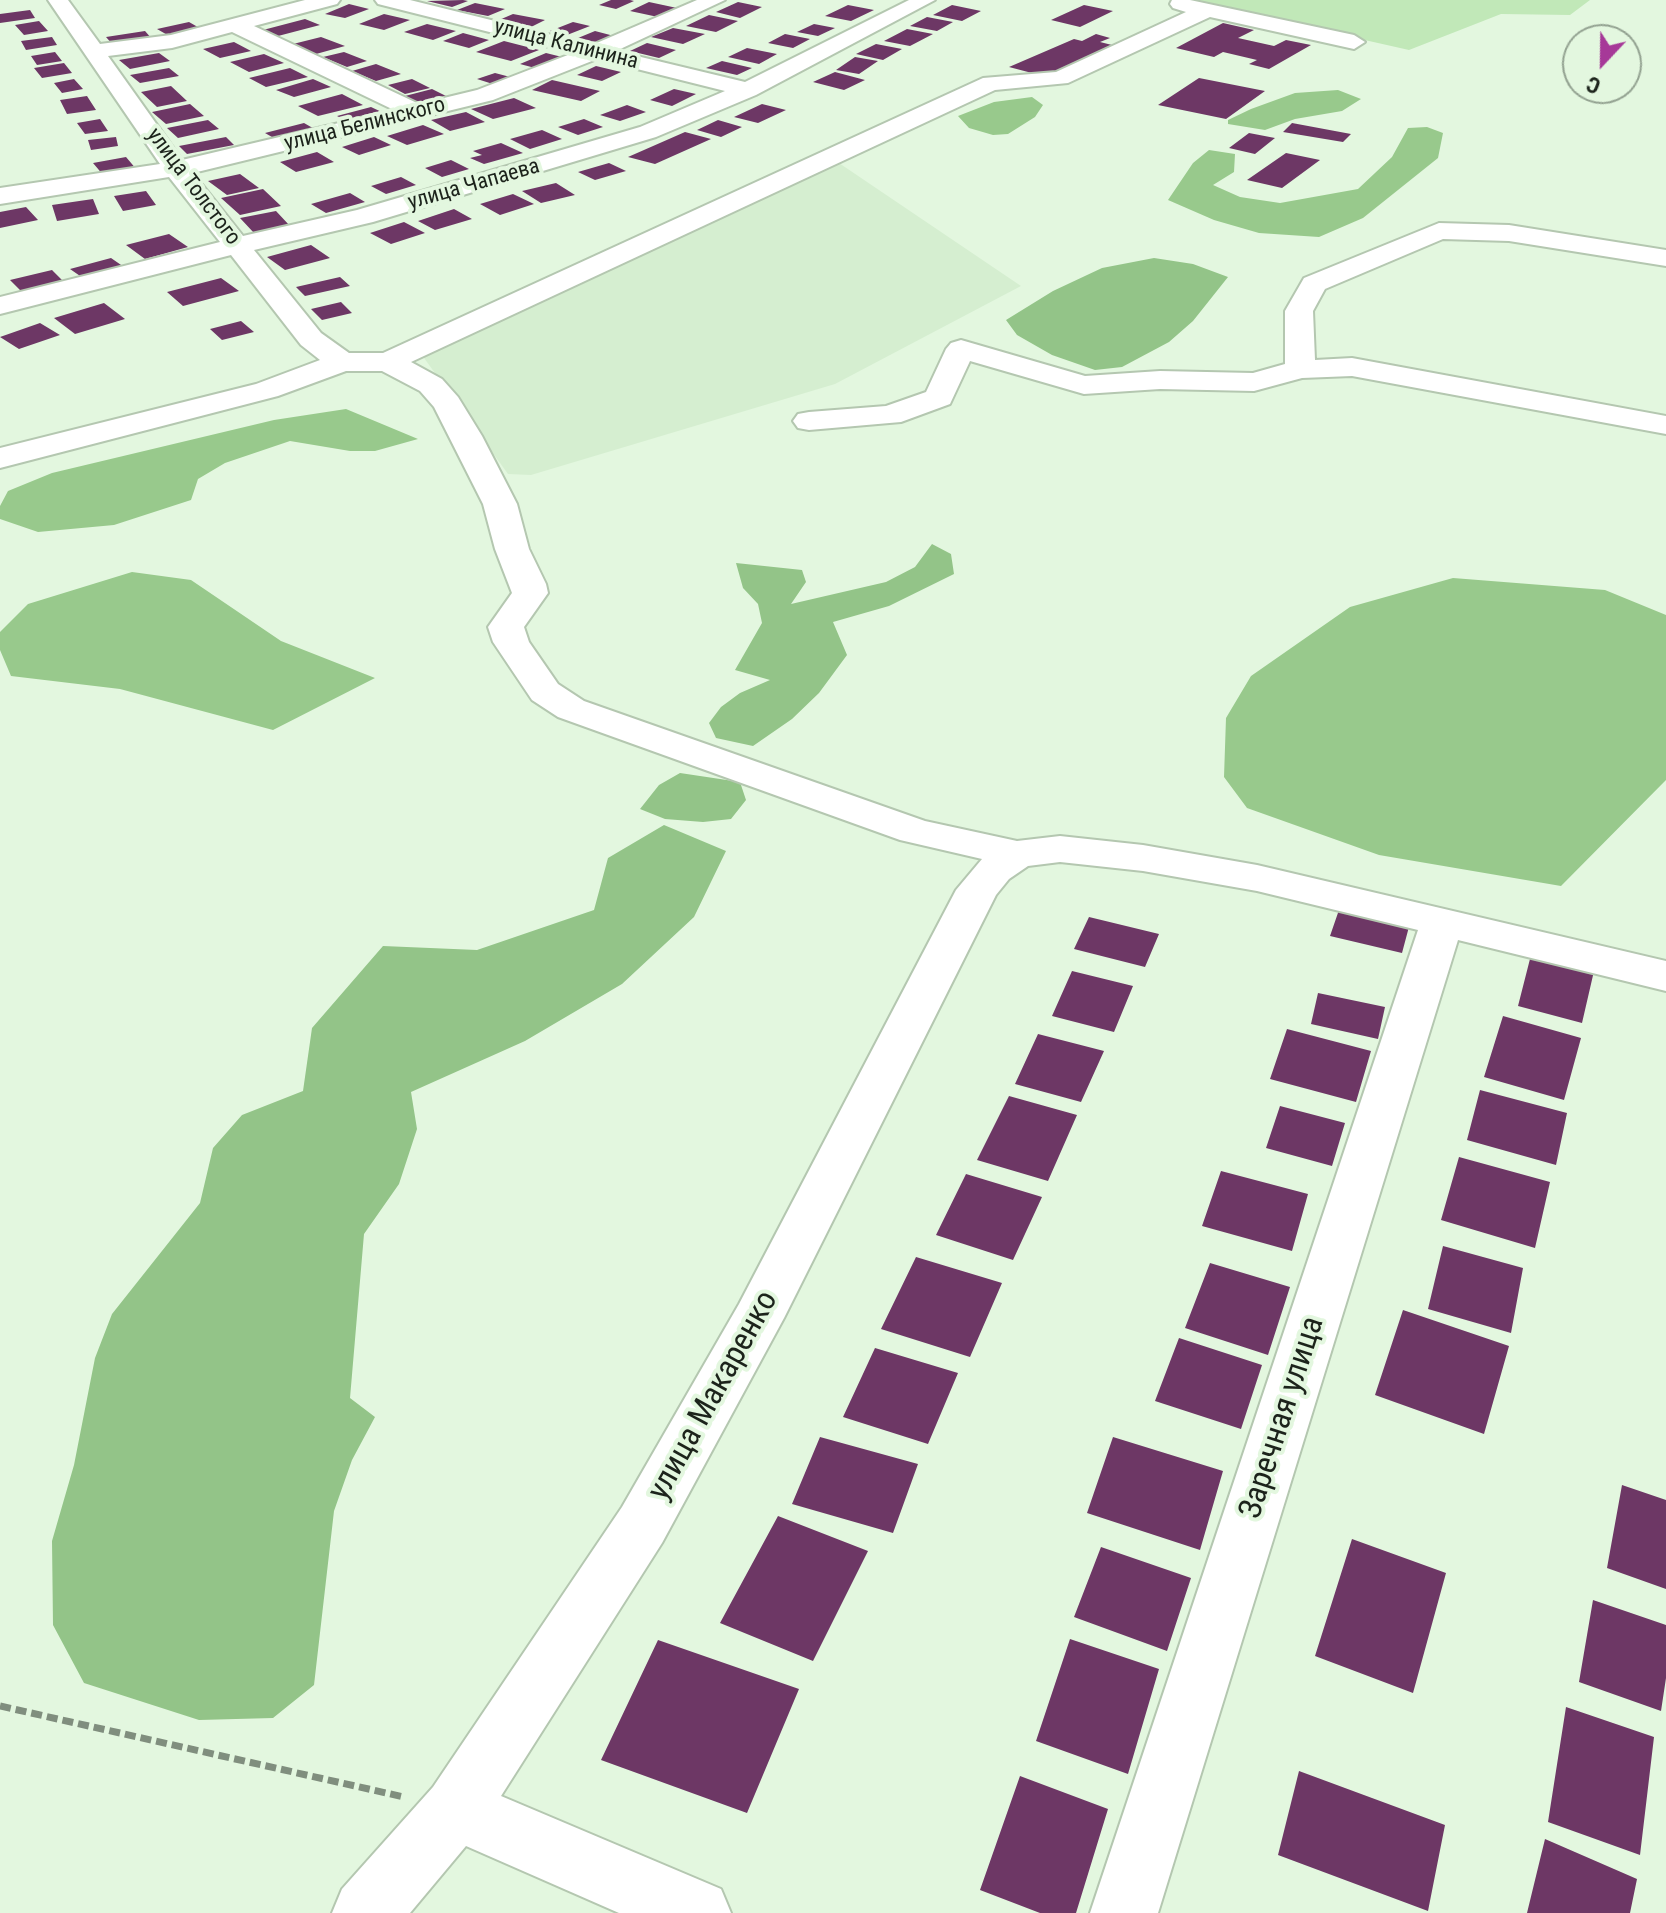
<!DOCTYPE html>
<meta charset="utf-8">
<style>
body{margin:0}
#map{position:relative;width:1666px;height:1913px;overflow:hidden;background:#e3f7df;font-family:"Roboto Condensed",sans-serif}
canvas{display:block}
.north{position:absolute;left:1562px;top:24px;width:80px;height:80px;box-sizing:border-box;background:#e3f7df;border:2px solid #93a291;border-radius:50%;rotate:202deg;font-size:22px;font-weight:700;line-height:32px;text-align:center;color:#1c231b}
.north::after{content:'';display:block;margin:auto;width:28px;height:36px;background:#a63998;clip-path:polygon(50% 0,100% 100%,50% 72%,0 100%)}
</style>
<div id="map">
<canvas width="1666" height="1913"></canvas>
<div class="north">С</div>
</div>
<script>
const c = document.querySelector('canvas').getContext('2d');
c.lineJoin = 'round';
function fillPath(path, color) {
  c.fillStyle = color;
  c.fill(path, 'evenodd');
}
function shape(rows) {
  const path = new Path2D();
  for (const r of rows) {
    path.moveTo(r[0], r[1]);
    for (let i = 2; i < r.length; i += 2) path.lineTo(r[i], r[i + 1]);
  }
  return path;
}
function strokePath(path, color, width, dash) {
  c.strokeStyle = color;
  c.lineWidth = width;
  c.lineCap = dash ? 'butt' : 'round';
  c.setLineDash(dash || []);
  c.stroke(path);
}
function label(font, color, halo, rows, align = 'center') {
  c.font = font + ' "Roboto Condensed",sans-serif';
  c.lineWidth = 8;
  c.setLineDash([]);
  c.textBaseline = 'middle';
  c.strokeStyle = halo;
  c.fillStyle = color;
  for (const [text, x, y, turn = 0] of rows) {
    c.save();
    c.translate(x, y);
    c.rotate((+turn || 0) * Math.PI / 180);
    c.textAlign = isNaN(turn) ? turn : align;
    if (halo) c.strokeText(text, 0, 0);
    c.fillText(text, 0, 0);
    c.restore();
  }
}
fillPath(shape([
 [836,161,1021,286,835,384,531,475,508,474,419,351]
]), '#d5eed0');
fillPath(shape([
 [1187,0,1590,0,1570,15,1501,14,1409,50]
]), '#c1e8b8');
fillPath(shape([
 [1338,90,1361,99,1342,111,1295,119,1265,130,1228,124,1228,120,1251,109,1295,93],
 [1032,97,1043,105,1035,117,1008,134,993,135,969,128,958,116,994,102],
 [1427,127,1443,133,1438,158,1363,218,1319,237,1259,233,1214,220,1168,200,1193,163,1209,150,1235,154,1234,172,1213,185,1240,197,1280,203,1358,189,1392,157,1408,128],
 [346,409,418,439,375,451,350,451,290,441,225,463,198,479,191,500,114,525,38,532,0,519,0,506,8,491,52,473,274,420],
 [132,572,191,580,281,641,375,678,273,730,120,689,11,676,0,650,0,632,28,604],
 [1453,578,1605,590,1666,615,1666,780,1561,886,1379,855,1247,808,1224,777,1226,718,1251,676,1350,607]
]), '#98c98c');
fillPath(shape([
 [1154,258,1193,264,1228,277,1193,321,1169,342,1122,367,1095,370,1052,355,1017,335,1006,320,1053,291,1102,268],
 [932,544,951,554,954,574,889,606,833,622,847,655,819,693,792,719,753,746,716,738,709,723,721,707,740,693,770,680,735,670,762,623,758,604,743,588,736,563,802,570,806,582,791,604,886,582,915,567],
 [680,773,740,782,746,800,731,819,703,822,665,819,640,809,659,785],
 [664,825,726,851,694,917,622,984,525,1041,411,1092,417,1129,399,1184,364,1234,350,1398,375,1417,352,1460,334,1511,314,1685,273,1718,199,1720,84,1683,53,1625,52,1541,74,1465,95,1358,112,1314,200,1203,213,1148,242,1115,303,1091,312,1028,383,946,477,950,594,910,608,858]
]), '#93c488');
fillPath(shape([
 [463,0,468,1,452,7,427,1],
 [611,0,630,0,634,1,616,9,599,5],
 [649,2,677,8,658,17,630,11],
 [738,2,762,7,740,18,716,12],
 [475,3,505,9,488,16,457,10],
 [349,4,369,9,345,18,325,14],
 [848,5,874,10,851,21,825,16],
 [952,5,981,11,962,21,933,15],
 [1084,5,1113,11,1080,27,1051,20],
 [30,10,35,18,0,23,0,14],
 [384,14,410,20,384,30,359,24],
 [513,14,545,20,531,27,499,20],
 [709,15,738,21,716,32,686,26],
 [927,17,953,22,937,31,910,26],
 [305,19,320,25,278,36,263,30],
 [39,21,48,31,24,35,15,25],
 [189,22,203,30,171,37,157,29],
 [573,22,590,26,567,35,550,31],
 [1223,23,1254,30,1238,38,1274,46,1286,40,1311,45,1269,69,1249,64,1257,60,1223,52,1214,57,1176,48],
 [427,24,456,31,433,40,404,32],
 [814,24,835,28,818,36,797,32],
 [673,28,705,34,683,44,651,37],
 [907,29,933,34,910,46,884,41],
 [145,31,152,39,113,45,106,37],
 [595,31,614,36,597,43,578,38],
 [463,33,489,40,469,48,443,41],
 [785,34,810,39,793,48,768,43],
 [1096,34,1110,38,1100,42,1120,47,1051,78,1009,67,1074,39,1082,41],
 [52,37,57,45,26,50,21,41],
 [321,37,345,46,316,54,293,44],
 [504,41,539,50,511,61,476,52],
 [234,42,251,51,220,58,203,49],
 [647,43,676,50,659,58,630,51],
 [876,44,902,49,883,60,856,54],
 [747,48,777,54,759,64,728,57],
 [55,52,62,61,37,65,31,56],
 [344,52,367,61,347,67,323,57],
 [159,53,170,61,130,69,119,60],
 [546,53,562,57,535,68,520,64],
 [264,54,284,63,249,72,230,62],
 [855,57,878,61,859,74,836,70],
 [722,61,752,68,737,75,706,68],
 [64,63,72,73,42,78,34,68],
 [376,64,401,74,376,81,352,71],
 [596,66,621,72,602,81,577,75],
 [169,68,179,76,140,83,130,75],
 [290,68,308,77,266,87,249,78],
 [835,72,865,80,844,90,813,82],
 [495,73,514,78,496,85,477,79],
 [1199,78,1265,91,1226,119,1158,105],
 [74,79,83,89,62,93,54,83],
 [313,79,331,87,294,97,276,90],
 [412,79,430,88,405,94,388,85],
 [552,80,600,91,581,101,532,90],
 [171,86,187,101,157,107,141,92],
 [432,89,448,97,421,104,405,96],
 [674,89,696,94,672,106,650,100],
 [342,94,363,105,318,116,298,106],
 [87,96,96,110,67,114,60,100],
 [514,98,536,108,493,119,471,109],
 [190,104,204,116,166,124,152,112],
 [762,104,786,110,758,123,734,117],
 [627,105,646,112,620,121,600,115],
 [371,107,388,115,353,124,337,116],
 [466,112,485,122,450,131,431,120],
 [100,119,108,131,85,134,77,123],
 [584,119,603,127,578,135,558,127],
 [208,120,219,129,178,138,167,128],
 [718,120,742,127,721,137,697,130],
 [304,123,318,131,279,141,265,133],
 [1292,123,1351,134,1343,142,1283,132],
 [423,125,444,134,407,145,387,136],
 [542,130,562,139,530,149,510,139],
 [685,132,711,139,655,164,628,157],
 [1249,133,1275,138,1255,154,1229,148],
 [116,137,118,146,91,150,88,140],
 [226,137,234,145,187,154,179,146],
 [374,137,391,145,359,155,342,147],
 [501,143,523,153,484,164,470,158,482,155,473,151],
 [317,152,334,162,296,172,280,162],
 [1286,153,1320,160,1282,188,1247,180],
 [126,157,137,170,104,176,93,163],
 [451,160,469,169,442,177,425,168],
 [609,163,626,171,595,180,578,172],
 [240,174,259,188,227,195,208,181],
 [401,177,416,185,386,194,371,186],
 [556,183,575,195,541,203,522,191],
 [263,189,281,206,240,215,221,198],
 [146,191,156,205,123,211,114,196],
 [350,193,365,202,326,213,311,204],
 [513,194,534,204,500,215,480,204],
 [93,199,99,214,57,221,52,205],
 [26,207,38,220,0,228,0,212],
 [454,209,472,219,435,230,418,221],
 [276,211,290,226,254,233,240,218],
 [404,222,425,233,391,244,370,233],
 [169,234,188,247,145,259,126,245],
 [311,245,330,258,285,270,267,257],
 [111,258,124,267,83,278,70,269],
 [52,270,65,283,23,293,10,280],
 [340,277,350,286,305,296,296,287],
 [221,278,239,291,183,306,167,292],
 [341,302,352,313,322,320,311,309],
 [104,303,125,319,75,334,54,318],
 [241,321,254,332,222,340,210,329],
 [40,323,60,335,19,349,0,337],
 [1340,907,1410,923,1402,953,1330,936],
 [1089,917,1159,934,1145,967,1074,949],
 [1531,955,1594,971,1582,1023,1518,1006],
 [1072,971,1133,986,1114,1032,1052,1016],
 [1318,993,1385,1007,1378,1039,1311,1024],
 [1503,1016,1581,1038,1564,1100,1484,1077],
 [1287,1029,1371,1051,1356,1102,1270,1079],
 [1038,1034,1104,1051,1081,1102,1015,1084],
 [1480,1090,1567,1113,1556,1165,1467,1140],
 [1009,1096,1077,1115,1048,1181,977,1160],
 [1280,1106,1345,1123,1332,1166,1266,1148],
 [1459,1157,1550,1182,1535,1248,1441,1220],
 [1221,1171,1308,1194,1292,1251,1202,1226],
 [966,1174,1042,1197,1013,1260,936,1235],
 [1443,1246,1523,1268,1511,1333,1428,1309],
 [916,1257,1002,1283,970,1357,881,1329],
 [1210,1263,1290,1287,1268,1355,1185,1328],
 [1403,1310,1509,1346,1484,1434,1375,1395],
 [1179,1338,1262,1365,1241,1429,1155,1401],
 [875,1348,958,1373,928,1444,843,1417],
 [820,1437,918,1464,893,1533,792,1504],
 [1113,1437,1223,1471,1200,1550,1087,1513],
 [1622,1485,1666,1500,1666,1589,1607,1568],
 [778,1516,868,1551,813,1661,720,1623],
 [1352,1539,1446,1573,1413,1693,1315,1656],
 [1101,1547,1191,1578,1167,1651,1074,1617],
 [1593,1600,1666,1625,1666,1678,1661,1711,1579,1682],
 [1070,1639,1159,1669,1128,1774,1036,1741],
 [658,1640,799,1689,747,1813,601,1760],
 [1566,1707,1654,1737,1640,1855,1548,1822],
 [1299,1771,1445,1825,1428,1911,1278,1855],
 [1020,1776,1108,1809,1076,1913,1040,1913,980,1890],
 [1545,1839,1637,1879,1630,1913,1527,1913]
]), '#6d3765');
const minor = shape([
 [48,0,68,0,100,44,171,35,305,0,340,0,337,4,254,26,419,104,477,90,573,53,378,4,375,0,410,0,592,45,697,0,725,0,616,51,745,82,909,0,935,0,756,95,656,137,373,222,254,250,321,333,349,353,383,353,983,78,1056,72,1186,12,1173,8,1170,4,1172,0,1190,0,1354,35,1365,42,1354,49,1210,17,1068,83,995,90,411,362,442,379,458,397,482,436,517,504,529,549,546,584,548,593,524,627,529,642,558,684,584,701,925,821,1017,841,1060,836,1143,845,1257,865,1666,961,1666,991,1458,940,1158,1913,1090,1913,1418,930,1257,891,1143,871,1060,862,1028,866,1009,879,996,895,784,1318,662,1543,501,1796,721,1889,731,1913,619,1913,466,1846,410,1913,332,1913,342,1889,433,1787,622,1507,739,1304,956,890,982,859,900,840,558,717,532,700,493,642,488,627,512,593,495,549,483,504,434,407,420,391,382,371,346,371,278,396,0,468,0,448,256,384,320,360,301,345,231,255,0,314,0,297,220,242,169,177,0,204,0,188,160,164,48,0],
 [232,32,394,110,182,160,108,56,172,48,232,32],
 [597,59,725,91,640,127,357,210,243,236,193,173,493,100,597,59],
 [1439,223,1509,225,1666,250,1666,266,1509,241,1443,239,1325,289,1313,311,1315,360,1352,358,1666,416,1666,434,1352,376,1302,378,1254,391,1160,389,1084,394,970,361,950,404,901,422,809,430,798,428,793,421,798,414,809,412,886,406,926,392,946,349,951,343,961,340,1085,376,1160,371,1253,373,1285,364,1285,311,1304,278,1439,223]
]);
strokePath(minor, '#b4c7b0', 4);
strokePath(shape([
 [0,1706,404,1797]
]), '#808e7e', 7, [11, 5]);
fillPath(minor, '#fff');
label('22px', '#1c231b', '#e3f7df', [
 ["улица Калинина",566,45,14],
 ["улица Белинского",365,125,-14],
 ["улица Чапаева",474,185,-16],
 ["улица Толстого",193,187,53]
]);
label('32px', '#1c231b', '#e3f7df', [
 ["улица Макаренко",714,1396,-61],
 ["Заречная улица",1283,1418,-72]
]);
</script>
